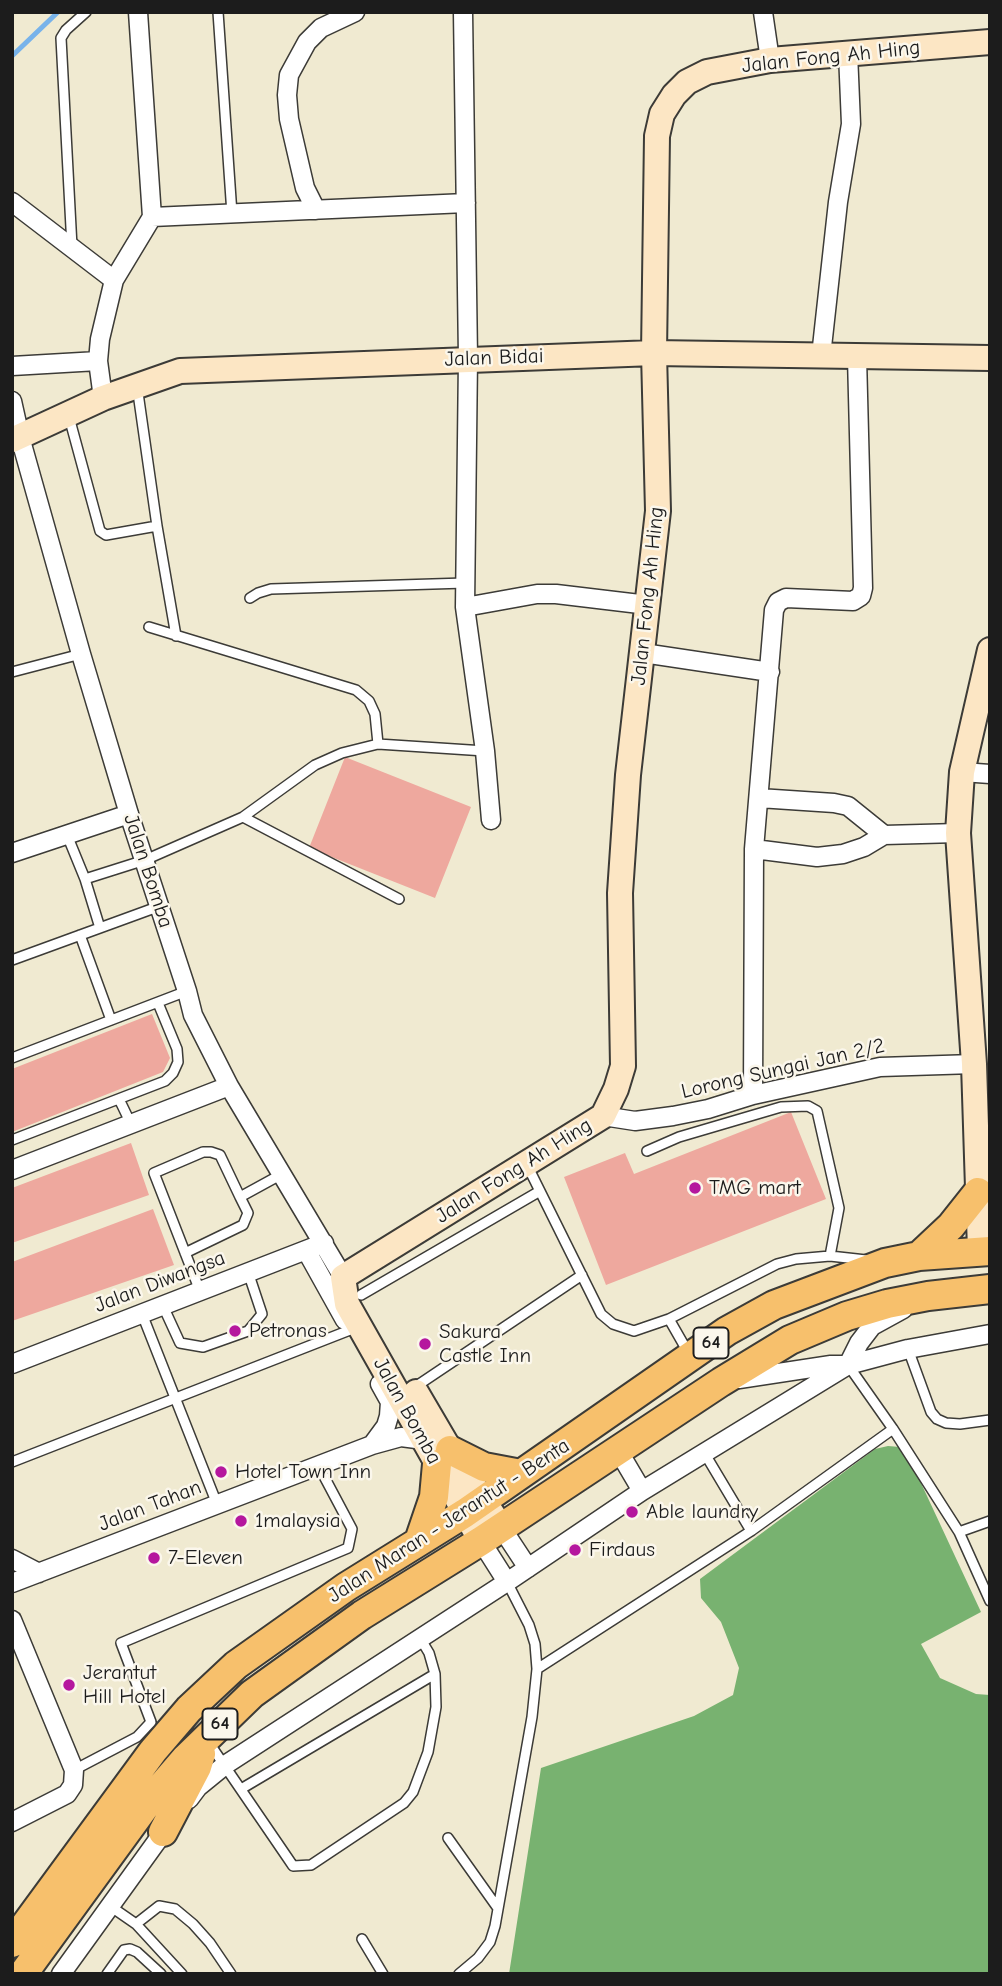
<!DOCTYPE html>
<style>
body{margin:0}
#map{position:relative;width:1002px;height:1986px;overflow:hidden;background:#f0ead1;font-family:"Comic Neue",sans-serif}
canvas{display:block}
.frame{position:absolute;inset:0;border:14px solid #1c1c1c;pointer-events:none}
</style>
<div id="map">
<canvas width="1002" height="1986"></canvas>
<div class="frame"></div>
</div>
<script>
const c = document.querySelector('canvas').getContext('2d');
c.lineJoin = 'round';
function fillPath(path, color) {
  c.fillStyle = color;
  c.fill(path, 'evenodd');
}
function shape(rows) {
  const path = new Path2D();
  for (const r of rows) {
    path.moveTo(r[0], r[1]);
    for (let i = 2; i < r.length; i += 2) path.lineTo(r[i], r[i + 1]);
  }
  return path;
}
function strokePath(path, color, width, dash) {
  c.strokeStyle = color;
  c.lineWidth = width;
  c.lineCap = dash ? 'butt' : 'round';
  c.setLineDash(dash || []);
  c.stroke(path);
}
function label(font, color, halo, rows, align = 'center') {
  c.font = font + ' "Comic Neue",sans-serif';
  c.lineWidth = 5;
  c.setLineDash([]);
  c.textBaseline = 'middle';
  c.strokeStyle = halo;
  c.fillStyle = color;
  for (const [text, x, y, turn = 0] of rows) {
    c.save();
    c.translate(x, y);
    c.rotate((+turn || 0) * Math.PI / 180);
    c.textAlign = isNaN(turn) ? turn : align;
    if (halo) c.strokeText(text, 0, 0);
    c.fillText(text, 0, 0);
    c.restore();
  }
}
fillPath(shape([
 [888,1446,900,1447,907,1453,981,1612,921,1644,940,1678,976,1694,990,1695,990,1974,509,1974,541,1768,694,1716,733,1695,739,1668,721,1622,701,1598,700,1579,875,1449]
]), '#78b270');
strokePath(shape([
 [12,56,58,12]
]), '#78b3ea', 5);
fillPath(shape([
 [345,757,471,807,435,898,309,848],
 [152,1014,170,1058,163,1072,12,1132,12,1069],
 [791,1112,826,1199,606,1285,564,1177,625,1153,634,1174],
 [131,1143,149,1195,12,1243,12,1188],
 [153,1209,174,1265,12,1321,12,1262]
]), '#eea89e');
const lane = shape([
 [218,12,232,214],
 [72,247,61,38,66,30,86,12],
 [69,417,100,531,106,535,157,526,137,386],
 [157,526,176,636],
 [250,598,258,593,271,589,465,583],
 [149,627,356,690,369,701,375,714,378,744,485,751],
 [12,672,81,654],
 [243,817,399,899],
 [67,835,85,879],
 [100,928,85,879,145,860,243,817,315,765,342,753,378,744],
 [80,935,111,1020],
 [12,960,160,906],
 [12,1058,187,991],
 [119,1099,131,1124],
 [12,1140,165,1081,173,1073,178,1062,177,1049,158,1003],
 [647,1151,679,1137,781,1107,808,1106,817,1111,839,1208,830,1256],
 [527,1165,601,1314,613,1324,634,1331,669,1319,777,1264,796,1259,830,1256,866,1260],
 [185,1253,243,1225,248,1213,240,1197,282,1174],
 [200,1291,154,1173,203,1152,211,1152,220,1155,240,1197],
 [361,1295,540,1191],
 [163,1306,180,1343,203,1347,248,1331,262,1314,248,1272],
 [142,1314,217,1504],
 [669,1319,689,1354],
 [908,1349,931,1412,937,1419,946,1423,960,1424,990,1420],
 [848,1365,893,1429,959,1532,990,1601],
 [415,1387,582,1275],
 [705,1454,751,1531],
 [12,1462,350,1330],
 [959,1532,990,1521],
 [537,1669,751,1531,893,1429],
 [207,1740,289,1860,293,1866,311,1865,404,1803,413,1792,428,1752,436,1707,435,1674,429,1653,420,1638],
 [74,1770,137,1737,151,1722,121,1643,348,1548,352,1529,318,1465],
 [241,1789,435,1674],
 [448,1838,497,1907],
 [110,1906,136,1924,182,1974],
 [136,1924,159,1906,175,1909,193,1924,210,1943,231,1974],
 [362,1939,383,1974],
 [107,1974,124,1950,130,1949,137,1952,161,1974],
 [459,1974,478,1958,490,1942,495,1926,532,1717,537,1669,535,1644,529,1625,507,1582]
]);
const street = shape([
 [463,12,468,358,465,607,485,751,491,820],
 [763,12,770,60],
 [12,202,114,280,100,339,98,361,103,398],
 [316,210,305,188,289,119,287,95,289,75,307,42,321,28,355,12],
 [152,217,466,203],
 [114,280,152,217,138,12],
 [821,356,838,202,851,124,848,53],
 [12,366,98,361],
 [12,401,20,437,81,654,129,814,187,991,193,1015,229,1086,343,1277],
 [465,607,537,594,556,594,648,605],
 [643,653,770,672],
 [962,772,990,774],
 [759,798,834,803,848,806,884,835],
 [754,849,817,857,843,854,864,847,884,835,958,833],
 [12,853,129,814],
 [753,1095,754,849,774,610,778,602,786,598,853,601,861,596,863,588,857,357],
 [603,1116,635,1121,673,1116,708,1109,753,1095,880,1067,974,1064],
 [12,1170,229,1086],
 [306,1250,345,1320],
 [12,1364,324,1243],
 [739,1379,831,1365,848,1365,908,1349,990,1334],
 [372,1445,386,1426,389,1416,390,1402,380,1384],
 [619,1452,642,1491],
 [501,1527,528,1568],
 [481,1541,507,1582],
 [12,1559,39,1573],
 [12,1583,372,1445,401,1437,424,1440],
 [12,1620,74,1770,73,1785,67,1794,12,1822],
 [189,1799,198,1787,225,1765,507,1582,642,1491,848,1365,859,1343,872,1326,903,1309],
 [61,1974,170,1823]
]);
const secondary = shape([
 [12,440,103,398,180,371,654,353,990,358],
 [980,1250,974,1064,958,833,962,772,990,650],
 [343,1277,603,1116,616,1089,623,1066,620,893,628,775,658,511,654,353,657,136,662,114,674,95,687,82,707,72,770,60,990,42],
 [343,1277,347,1304,481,1541],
 [416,1392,450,1450,501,1527]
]);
const primary = shape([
 [919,1256,951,1226,978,1192],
 [450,1450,484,1467,521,1474],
 [419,1541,434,1497,437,1464],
 [163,1832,197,1767,201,1754],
 [12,1943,153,1751,189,1709,236,1665,346,1587,465,1513,727,1331,774,1305,885,1263,919,1256,990,1251],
 [23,1974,149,1801,186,1758,252,1694,362,1615,481,1541,721,1382,790,1340,847,1316,887,1304,928,1296,990,1289]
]);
strokePath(lane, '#3c3b37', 12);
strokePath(street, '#3c3b37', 21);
strokePath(secondary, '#3c3b37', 28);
strokePath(primary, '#3c3b37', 32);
strokePath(lane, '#fff', 9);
strokePath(street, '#fff', 18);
strokePath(secondary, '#fce6c4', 24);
strokePath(primary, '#f7c06c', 28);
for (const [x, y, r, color] of [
 [695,1188,7,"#b5179e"],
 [235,1331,7,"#b5179e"],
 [425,1344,7,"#b5179e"],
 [221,1472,7,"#b5179e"],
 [632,1512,7,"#b5179e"],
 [241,1521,7,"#b5179e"],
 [575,1550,7,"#b5179e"],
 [154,1558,7,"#b5179e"],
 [69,1685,7,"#b5179e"]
]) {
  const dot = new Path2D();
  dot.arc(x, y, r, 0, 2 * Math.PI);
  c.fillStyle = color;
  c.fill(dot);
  strokePath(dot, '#fbf7ec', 2.5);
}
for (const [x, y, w] of [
 [711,1343,35],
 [220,1724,35]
]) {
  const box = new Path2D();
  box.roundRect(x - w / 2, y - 15.5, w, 31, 5);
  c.fillStyle = '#fbf7ec';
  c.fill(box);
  strokePath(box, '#1c1c1c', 2);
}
label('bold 19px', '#1c1c1c', null, [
 ["64",711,1343],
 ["64",220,1724]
]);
label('21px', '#1c1c1c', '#fbf7ec', [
 ["Jalan Fong Ah Hing",831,57,-6],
 ["Jalan Bidai",494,358,-2],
 ["Jalan Fong Ah Hing",648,596,-84],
 ["Jalan Bomba",148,871,72],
 ["Lorong Sungai Jan 2/2",783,1069,-13],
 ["Jalan Fong Ah Hing",514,1171,-32],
 ["Jalan Diwangsa",160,1282,-21],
 ["Jalan Bomba",407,1411,61],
 ["Jalan Tahan",150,1506,-21],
 ["Jalan Maran - Jerantut - Benta",449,1521,-33]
]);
label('21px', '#1c1c1c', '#fbf7ec', [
 ["TMG mart",709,1188],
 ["Petronas",249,1331],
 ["Sakura",439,1332],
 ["Castle Inn",439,1356],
 ["Hotel Town Inn",235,1472],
 ["Able laundry",646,1512],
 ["1malaysia",255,1521],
 ["Firdaus",589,1550],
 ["7-Eleven",168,1558],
 ["Jerantut",83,1673],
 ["Hill Hotel",83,1697]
], 'left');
</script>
